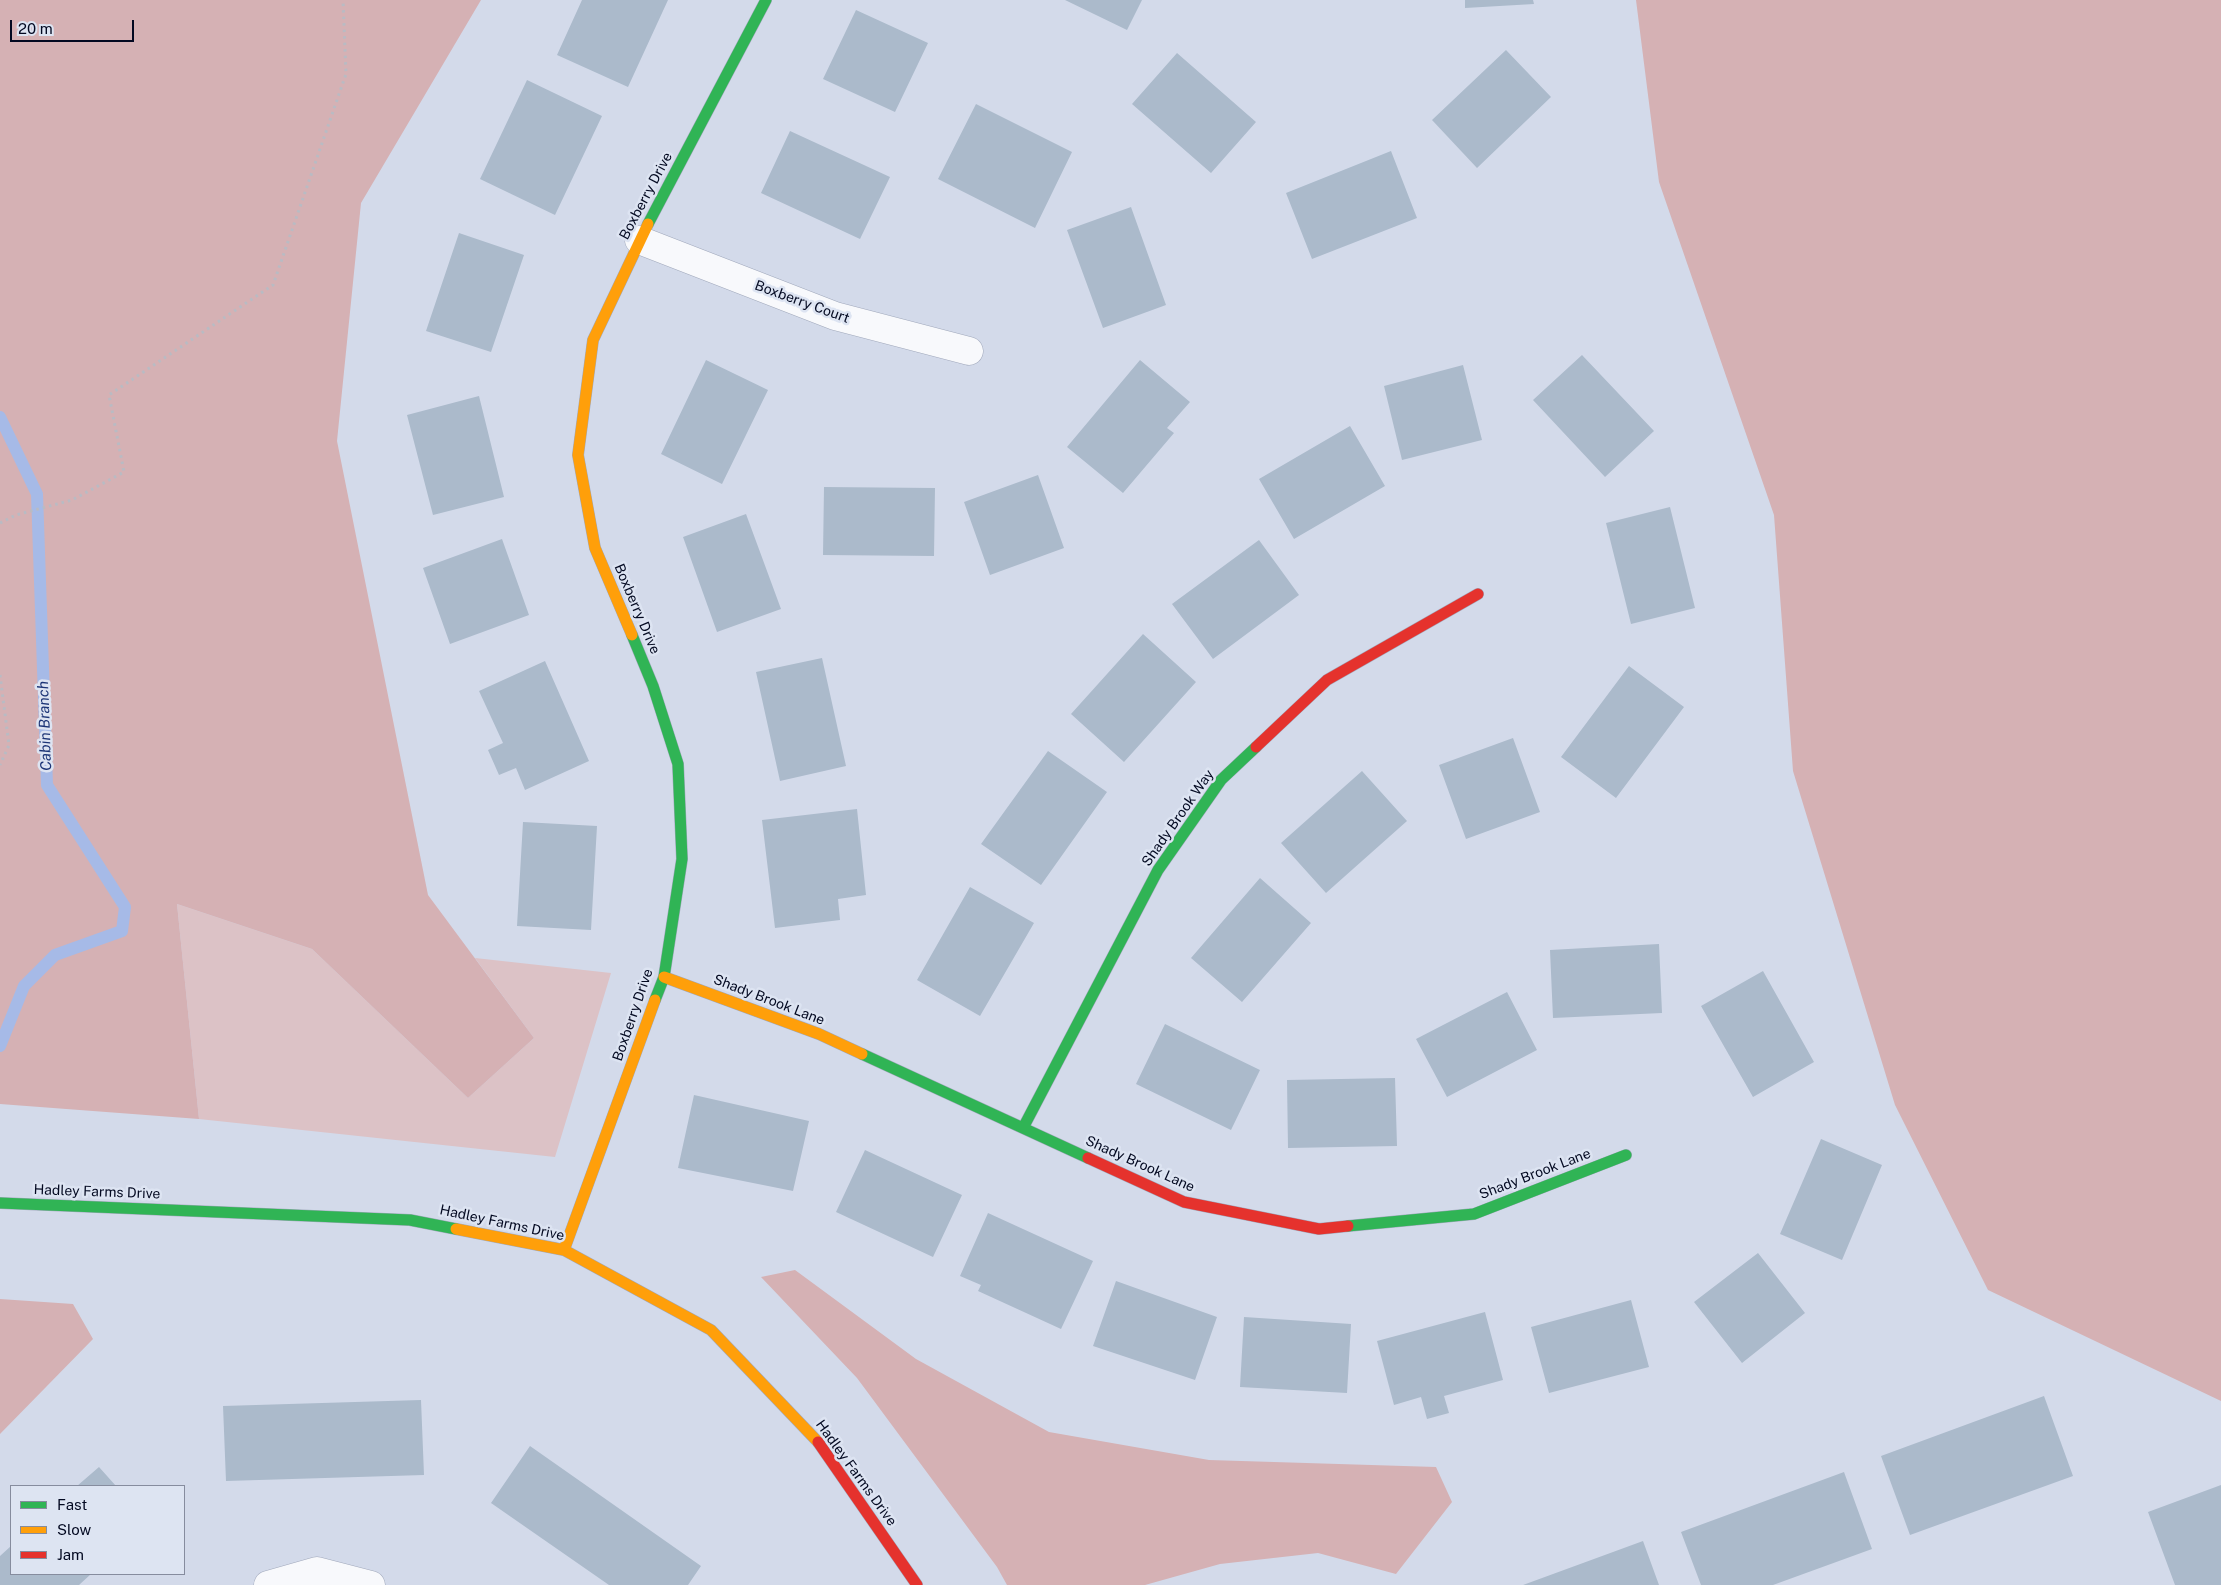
<!DOCTYPE html>
<style>
body{margin:0}
#map{position:relative;width:2221px;height:1585px;overflow:hidden;background:#d3daea;font-family:"Public Sans",sans-serif}
canvas{display:block}
.legend{position:absolute;left:10px;top:1485px;width:175px;height:90px;box-sizing:border-box;background:#dde4f2;border:1px solid #868c9e;margin:0;padding:6px 9px;list-style:none;font-size:15px;color:#030921}
.legend li{display:flex;align-items:center;gap:10px;height:25px}
.legend b{width:25px;border:1px solid #868c9e}
.scale{position:absolute;left:10px;top:20px;width:124px;height:22px;box-sizing:border-box;border:2px solid #030921;border-top:0;padding-left:6px;font-size:15px;line-height:18px;white-space:nowrap;color:#030921;-webkit-text-stroke:4px #dde4f2;paint-order:stroke}
</style>
<div id="map">
<canvas width="2221" height="1585"></canvas>
<ul class="legend">
<li><b style="height:6px;background:#30b455"></b>Fast</li>
<li><b style="height:6px;background:#ff9f0a"></b>Slow</li>
<li><b style="height:6px;background:#e5322d"></b>Jam</li>
</ul>
<div class="scale">20 m</div>
</div>
<script>
const c = document.querySelector('canvas').getContext('2d');
c.lineJoin = 'round';
function fillPath(path, color) {
  c.fillStyle = color;
  c.fill(path, 'evenodd');
}
function shape(rows) {
  const path = new Path2D();
  for (const r of rows) {
    path.moveTo(r[0], r[1]);
    for (let i = 2; i < r.length; i += 2) path.lineTo(r[i], r[i + 1]);
  }
  return path;
}
function strokePath(path, color, width, dash) {
  c.strokeStyle = color;
  c.lineWidth = width;
  c.lineCap = dash ? 'butt' : 'round';
  c.setLineDash(dash || []);
  c.stroke(path);
}
function label(font, color, halo, rows, align = 'center') {
  c.font = font + ' "Public Sans",sans-serif';
  c.lineWidth = 5;
  c.setLineDash([]);
  c.textBaseline = 'middle';
  c.strokeStyle = halo;
  c.fillStyle = color;
  for (const [text, x, y, turn = 0] of rows) {
    c.save();
    c.translate(x, y);
    c.rotate((+turn || 0) * Math.PI / 180);
    c.textAlign = isNaN(turn) ? turn : align;
    if (halo) c.strokeText(text, 0, 0);
    c.fillText(text, 0, 0);
    c.restore();
  }
}
fillPath(shape([
 [177,904,312,949,468,1098,534,1038,475,958,611,973,555,1157,199,1119]
]), '#dcc2c6');
fillPath(shape([
 [0,0,481,0,361,203,337,441,428,895,534,1038,468,1098,312,949,177,904,199,1119,0,1104],
 [1636,0,2221,0,2221,1401,1988,1290,1895,1105,1793,771,1774,515,1659,182],
 [795,1270,916,1359,1049,1432,1209,1460,1436,1467,1452,1502,1396,1574,1318,1553,1220,1564,1145,1585,1007,1585,997,1567,857,1378,761,1277],
 [0,1299,73,1304,93,1339,0,1434]
]), '#d5b1b4');
strokePath(shape([
 [0,417,37,494,47,785,125,907,122,931,55,955,24,986,0,1046]
]), '#a6bae7', 12);
fillPath(shape([
 [582,0,668,0,628,87,557,55],
 [1065,0,1142,0,1127,30],
 [1465,0,1533,0,1534,4,1465,8],
 [856,10,928,43,895,112,823,79],
 [1506,50,1551,97,1477,168,1432,120],
 [1177,53,1256,122,1211,173,1132,104],
 [527,80,602,116,555,215,480,179],
 [976,104,1072,152,1035,228,938,179],
 [790,131,890,177,860,239,761,193],
 [1391,151,1417,218,1312,259,1286,193],
 [1131,207,1166,305,1103,328,1067,230],
 [459,233,524,255,491,352,426,331],
 [1582,355,1654,431,1605,477,1533,400],
 [706,360,768,390,722,484,661,454],
 [1140,360,1190,402,1167,428,1174,433,1123,493,1067,447],
 [1463,365,1482,440,1402,460,1384,386],
 [479,396,504,497,433,515,407,415],
 [1350,426,1385,486,1294,539,1259,479],
 [1038,475,1064,548,990,575,964,502],
 [824,487,935,488,934,556,823,555],
 [1670,507,1695,608,1631,624,1606,523],
 [746,514,781,609,717,632,683,537],
 [502,539,529,615,450,644,423,568],
 [1259,540,1299,595,1213,659,1172,604],
 [1143,634,1196,682,1124,762,1071,714],
 [822,658,846,766,780,781,756,672],
 [545,661,589,761,525,790,516,768,499,775,488,750,503,743,479,691],
 [1629,666,1684,707,1616,798,1561,757],
 [1513,738,1540,812,1466,839,1439,765],
 [1048,751,1107,792,1041,885,981,844],
 [1362,771,1407,821,1326,893,1281,843],
 [857,809,866,895,838,899,840,920,775,928,762,820],
 [523,822,597,826,591,930,517,926],
 [1260,878,1311,923,1242,1002,1191,958],
 [970,887,1034,923,980,1016,917,980],
 [1659,944,1662,1013,1553,1018,1550,950],
 [1763,971,1814,1062,1753,1097,1701,1006],
 [1507,992,1537,1050,1447,1097,1416,1039],
 [1165,1024,1260,1070,1231,1130,1136,1084],
 [1395,1078,1397,1146,1288,1148,1287,1080],
 [694,1095,809,1121,793,1191,678,1168],
 [1821,1139,1882,1165,1842,1260,1780,1234],
 [865,1150,962,1195,933,1257,836,1212],
 [988,1213,1093,1261,1061,1329,978,1291,981,1285,960,1276],
 [1758,1253,1805,1313,1742,1363,1694,1302],
 [1116,1281,1217,1317,1195,1380,1093,1346],
 [1631,1300,1649,1367,1549,1393,1531,1327],
 [1485,1312,1503,1380,1444,1396,1449,1413,1427,1419,1421,1397,1394,1405,1377,1341],
 [1244,1317,1351,1324,1347,1393,1240,1387],
 [2044,1396,2073,1476,1910,1535,1881,1456],
 [421,1400,424,1475,226,1481,223,1406],
 [530,1446,701,1566,688,1585,609,1585,491,1503],
 [99,1467,116,1486,77,1486],
 [1844,1472,1872,1549,1773,1585,1701,1585,1681,1532],
 [2221,1485,2221,1585,2175,1585,2148,1512],
 [1643,1541,1659,1585,1523,1585],
 [11,1546,11,1574,91,1574,79,1585,0,1585,0,1556]
]), '#abbacb');
const street = shape([
 [639,240,835,316,969,351],
 [268,1585,317,1571,371,1585]
]);
const fast = shape([
 [648,224,766,0],
 [632,635,653,686,678,764,682,859,664,977,655,1000],
 [862,1054,1088,1158],
 [1023,1128,1158,870,1221,780,1256,747],
 [0,1203,410,1220,456,1229],
 [1348,1226,1474,1214,1626,1155]
]);
const slow = shape([
 [632,635,595,548,578,455,593,340,648,224],
 [664,977,819,1034,862,1054],
 [456,1229,564,1250,711,1330,818,1442],
 [564,1250,655,1000]
]);
const jam = shape([
 [1256,747,1327,680,1478,594],
 [1088,1158,1184,1202,1319,1229,1348,1226],
 [818,1442,917,1585]
]);
strokePath(street, '#a0a8bb', 29);
strokePath(fast, '#a0a8bb', 12);
strokePath(slow, '#a0a8bb', 12);
strokePath(jam, '#a0a8bb', 12);
strokePath(shape([
 [0,523,16,515,72,500,124,472,109,395,273,285,346,74,343,0],
 [0,675,9,745,0,765]
]), '#b9bbc3', 3, [2.5, 4]);
strokePath(street, '#f8f9fc', 28);
strokePath(fast, '#30b455', 11);
strokePath(slow, '#ff9f0a', 11);
strokePath(jam, '#e5322d', 11);
label('14px', '#030921', '#dde4f2', [
 ["Boxberry Drive",646,196,-62],
 ["Boxberry Court",802,302,20],
 ["Boxberry Drive",637,609,67],
 ["Shady Brook Way",1178,818,-55],
 ["Shady Brook Lane",769,1000,21],
 ["Boxberry Drive",633,1015,-71],
 ["Shady Brook Lane",1140,1164,24],
 ["Shady Brook Lane",1535,1174,-21],
 ["Hadley Farms Drive",97,1192,2],
 ["Hadley Farms Drive",502,1223,12],
 ["Hadley Farms Drive",856,1473,54]
]);
label('italic 15px', '#1c3476', '#dde4f2', [
 ["Cabin Branch",45,726,-92]
]);
</script>
